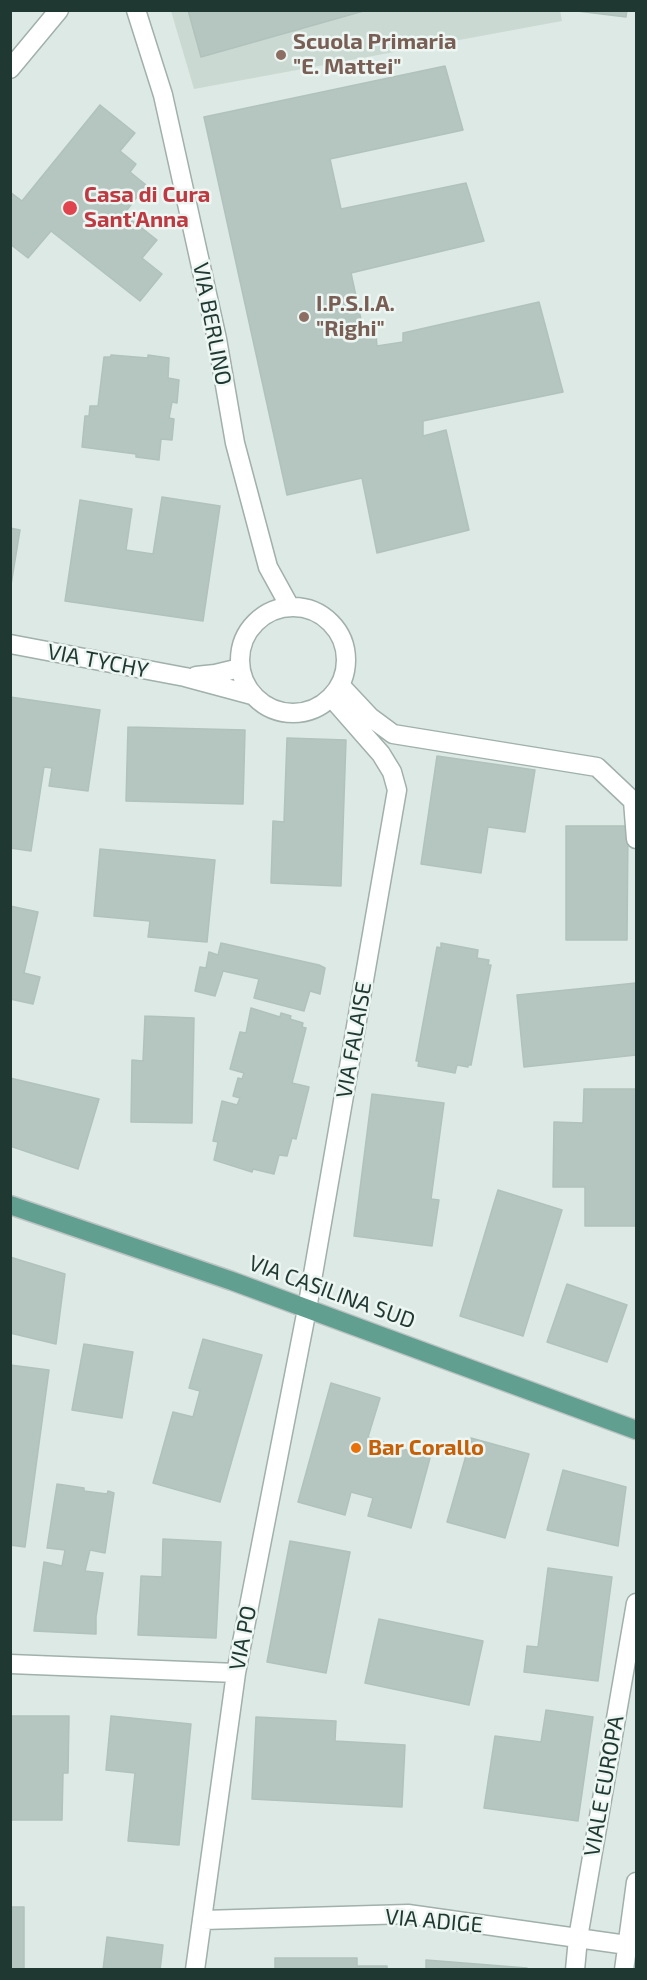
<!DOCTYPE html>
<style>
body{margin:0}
#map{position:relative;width:647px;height:1980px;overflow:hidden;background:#dde9e4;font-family:"Exo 2",sans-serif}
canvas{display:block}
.frame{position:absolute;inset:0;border:12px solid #1f3832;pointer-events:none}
</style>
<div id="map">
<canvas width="647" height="1980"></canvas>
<div class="frame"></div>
</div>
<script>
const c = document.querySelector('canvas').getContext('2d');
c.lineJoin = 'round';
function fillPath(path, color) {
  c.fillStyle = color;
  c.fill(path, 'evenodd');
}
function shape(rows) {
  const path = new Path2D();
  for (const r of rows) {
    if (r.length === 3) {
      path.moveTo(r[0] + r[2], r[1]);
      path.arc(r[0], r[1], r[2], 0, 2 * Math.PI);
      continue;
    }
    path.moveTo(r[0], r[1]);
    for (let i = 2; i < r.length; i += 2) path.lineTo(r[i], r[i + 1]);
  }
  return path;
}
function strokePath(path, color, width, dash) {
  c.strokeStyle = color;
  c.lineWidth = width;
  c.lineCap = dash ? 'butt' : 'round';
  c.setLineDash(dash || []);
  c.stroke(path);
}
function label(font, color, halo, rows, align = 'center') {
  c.font = font + ' "Exo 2",sans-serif';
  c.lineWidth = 5;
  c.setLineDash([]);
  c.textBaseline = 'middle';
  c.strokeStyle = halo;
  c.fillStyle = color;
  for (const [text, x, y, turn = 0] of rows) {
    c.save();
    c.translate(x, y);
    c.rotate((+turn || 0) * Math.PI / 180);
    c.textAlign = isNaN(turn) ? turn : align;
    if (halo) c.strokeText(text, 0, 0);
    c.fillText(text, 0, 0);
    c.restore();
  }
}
fillPath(shape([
 [560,10,562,21,194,89,171,11]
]), '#cbd9d3');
const building = shape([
 [188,10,367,10,201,57,188,10],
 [569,10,627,10,626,17,569,10],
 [445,66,463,130,330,159,341,209,466,183,484,241,351,273,365,338,376,334,377,346,403,342,403,333,539,302,563,392,423,421,423,436,446,430,469,530,377,553,362,478,287,495,204,117,445,66],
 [100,105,135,133,120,151,136,164,130,172,146,185,124,214,157,240,142,258,162,274,140,301,51,231,28,258,10,244,10,192,22,201,100,105],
 [111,355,148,358,148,355,169,358,168,378,179,380,177,403,172,402,169,418,174,419,172,440,161,439,159,460,136,457,136,454,82,447,85,416,89,416,90,406,98,406,104,357,111,357,111,355],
 [162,497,220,506,203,621,65,601,80,500,132,509,126,550,153,554,162,497],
 [10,528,20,530,10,591,10,528],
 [10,697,100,710,88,791,49,786,52,768,44,767,31,851,10,848,10,697],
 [128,727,245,730,243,804,126,801,128,727],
 [287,738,346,740,341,886,271,883,273,821,284,822,287,738],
 [437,756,535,770,525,832,488,827,481,873,421,864,437,756],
 [566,826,628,826,627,940,566,940,566,826],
 [100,849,215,860,207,942,148,937,150,921,94,916,100,849],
 [10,906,38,912,24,973,40,977,33,1004,10,999,10,906],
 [221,943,319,965,325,968,320,994,310,991,304,1011,254,998,259,979,223,971,215,996,195,991,200,967,206,968,209,952,218,955,221,943],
 [441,943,478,950,477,958,489,960,488,965,491,965,471,1065,468,1065,468,1067,457,1065,455,1073,418,1066,419,1061,416,1061,437,947,441,948,441,943],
 [636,983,636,1055,524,1067,517,995,636,983],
 [251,1008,280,1017,281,1013,291,1016,290,1019,303,1023,302,1027,306,1028,292,1083,309,1087,296,1139,292,1138,287,1156,279,1155,274,1174,253,1169,252,1172,214,1160,218,1142,213,1141,222,1101,237,1105,240,1098,233,1096,238,1078,242,1079,244,1073,230,1069,240,1032,246,1033,251,1008],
 [145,1016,194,1018,192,1123,131,1122,132,1060,143,1061,145,1016],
 [10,1078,99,1099,78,1169,10,1146,10,1078],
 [584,1089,636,1089,636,1226,585,1226,585,1187,553,1187,554,1122,583,1123,584,1089],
 [372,1094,444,1103,431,1199,439,1200,432,1246,354,1236,372,1094],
 [498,1190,562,1210,523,1336,460,1316,498,1190],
 [10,1257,65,1274,56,1344,10,1333,10,1257],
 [567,1284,627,1305,607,1362,547,1342,567,1284],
 [203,1339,262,1355,220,1502,153,1483,173,1412,193,1417,200,1391,189,1388,203,1339],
 [84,1344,133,1352,122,1418,72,1410,84,1344],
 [10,1365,49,1370,25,1547,10,1545,10,1365],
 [331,1383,380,1398,368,1437,430,1458,411,1528,368,1516,373,1498,351,1492,345,1515,298,1502,331,1383],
 [471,1438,529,1454,505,1538,447,1522,471,1438],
 [563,1470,626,1487,618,1546,547,1530,563,1470],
 [57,1484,84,1488,84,1491,107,1494,108,1491,114,1493,105,1553,90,1550,85,1571,103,1573,96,1617,96,1634,34,1631,44,1562,62,1566,65,1550,47,1548,57,1484],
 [163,1539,221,1542,216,1638,138,1635,141,1576,162,1577,163,1539],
 [290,1541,350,1552,326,1673,267,1662,290,1541],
 [548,1568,612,1577,598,1681,524,1672,527,1646,538,1647,548,1568],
 [379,1619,483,1641,469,1705,365,1683,379,1619],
 [546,1710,593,1717,578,1821,484,1808,495,1736,541,1742,546,1710],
 [10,1716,69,1716,68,1773,63,1773,62,1820,10,1820,10,1716],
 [111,1716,191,1724,179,1845,128,1841,135,1773,106,1770,111,1716],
 [256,1717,336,1721,335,1741,405,1745,402,1807,252,1799,256,1717],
 [10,1907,24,1907,24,1970,10,1970,10,1907],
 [107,1937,163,1945,160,1970,103,1970,107,1937],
 [275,1958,357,1958,357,1966,387,1966,387,1970,275,1970,275,1958],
 [426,1960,527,1968,527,1970,426,1970,426,1960]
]);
fillPath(building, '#b5c6c0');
strokePath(building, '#b0c2bb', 1.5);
const minor = shape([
 [136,10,163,95,217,339,235,443,268,567,290,607],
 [10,69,59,10],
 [293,660,53],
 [10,644,185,677,252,695],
 [196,676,215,674,240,668],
 [340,685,370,717,393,734,597,767,633,801,636,839],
 [10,1664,236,1673],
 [203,1920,408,1914,627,1945],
 [195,1970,236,1673,307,1309,397,790,392,772,381,754,331,697],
 [575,1970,578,1938,636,1603],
 [624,1970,636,1882]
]);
const major = shape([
 [10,1205,232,1281,636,1430]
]);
strokePath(minor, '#a0b0ab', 21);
strokePath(major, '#bcc3c2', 21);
strokePath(minor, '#fff', 18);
strokePath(major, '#619f91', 18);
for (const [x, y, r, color] of [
 [281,55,6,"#8d6e63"],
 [70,208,8,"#e0444e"],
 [304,317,6,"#8d6e63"],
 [356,1448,6,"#e8710a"]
]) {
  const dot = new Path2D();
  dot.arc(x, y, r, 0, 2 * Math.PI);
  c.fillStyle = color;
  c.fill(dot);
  strokePath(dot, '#edf6f2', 2);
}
label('bold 22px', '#785e54', '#edf6f2', [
 ["Scuola Primaria",293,42],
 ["\"E. Mattei\"",293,67],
 ["I.P.S.I.A.",316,304],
 ["\"Righi\"",316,329]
], 'left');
label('bold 22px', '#be3a42', '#edf6f2', [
 ["Casa di Cura",84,195],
 ["Sant'Anna",84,220]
], 'left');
label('22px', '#1f3832', '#edf6f2', [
 ["VIA BERLINO",212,324,79],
 ["VIA TYCHY",98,661,11],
 ["VIA FALAISE",354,1040,-80],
 ["VIA CASILINA SUD",332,1292,20],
 ["VIA PO",243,1638,-79],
 ["VIALE EUROPA",604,1786,-80],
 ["VIA ADIGE",434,1921,5]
]);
label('bold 22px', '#c56008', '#edf6f2', [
 ["Bar Corallo",368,1448]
], 'left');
</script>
